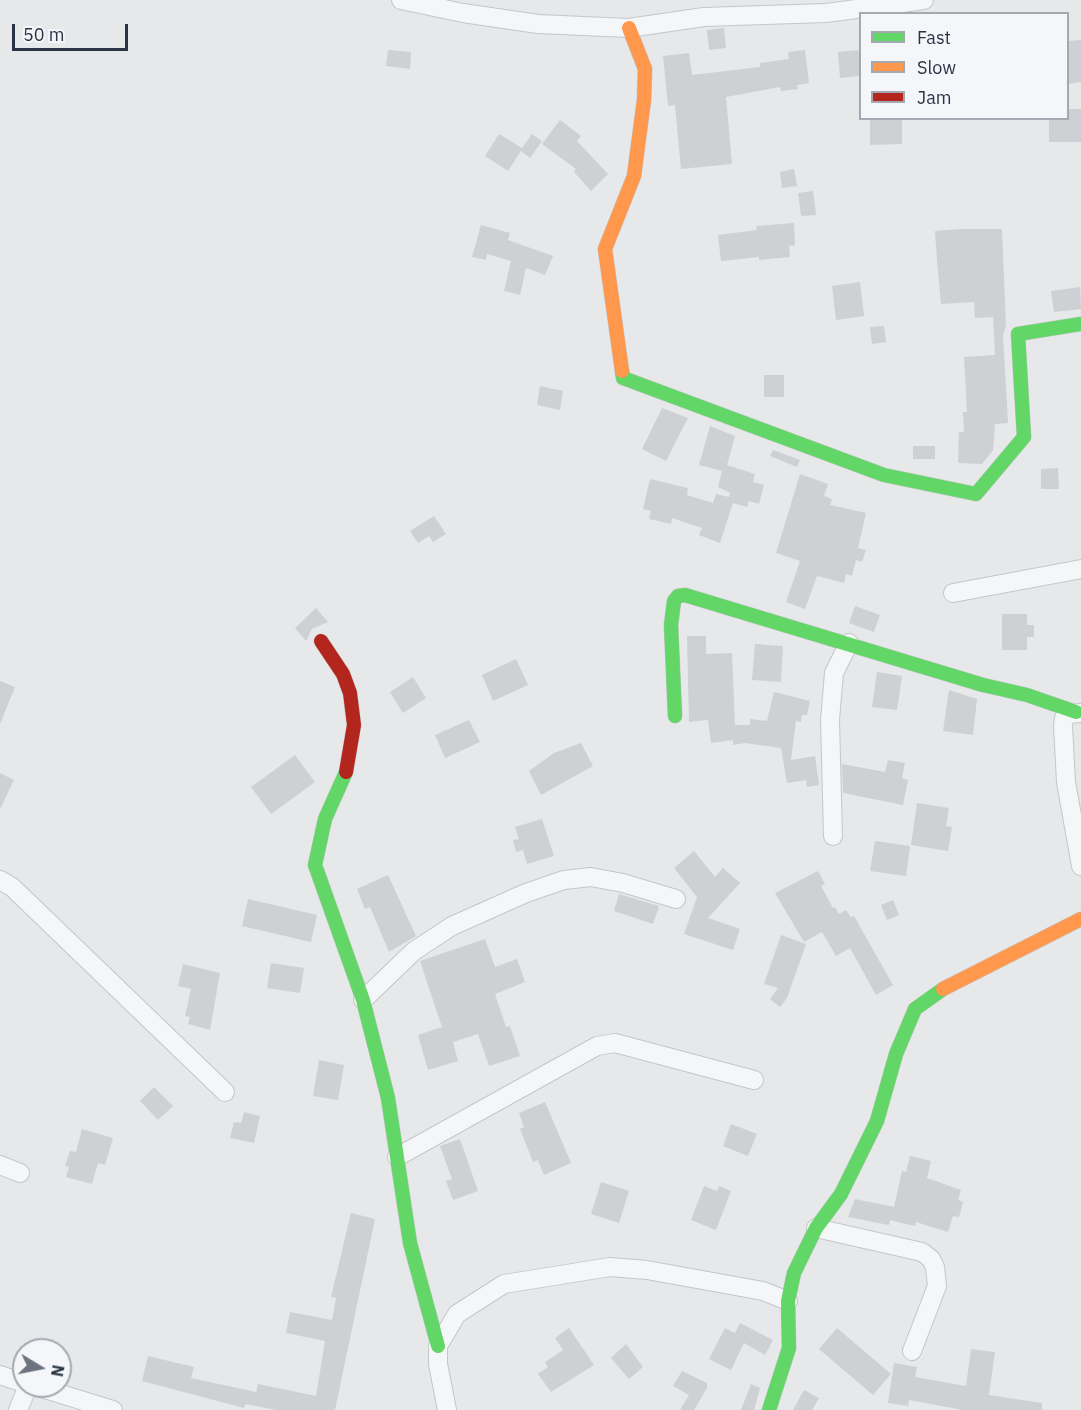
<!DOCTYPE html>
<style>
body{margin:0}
#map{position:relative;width:1081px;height:1410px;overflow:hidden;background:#e6e8ea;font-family:"IBM Plex Sans",sans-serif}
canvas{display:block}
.legend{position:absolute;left:859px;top:12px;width:210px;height:108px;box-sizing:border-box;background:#f4f6f9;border:2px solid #a4a8b1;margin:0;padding:8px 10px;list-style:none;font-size:18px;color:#2b3445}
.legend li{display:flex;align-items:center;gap:12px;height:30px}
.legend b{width:30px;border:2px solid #a4a8b1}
.north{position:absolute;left:12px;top:1338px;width:60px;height:60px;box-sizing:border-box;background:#f4f6f9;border:2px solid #a4a8b1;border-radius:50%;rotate:100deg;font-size:16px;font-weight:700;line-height:24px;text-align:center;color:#2b3445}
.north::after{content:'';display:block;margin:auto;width:21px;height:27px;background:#6c737f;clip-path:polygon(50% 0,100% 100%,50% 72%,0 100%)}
.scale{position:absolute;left:12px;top:24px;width:116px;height:27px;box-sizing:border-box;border:3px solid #2b3445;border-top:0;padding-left:8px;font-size:18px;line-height:21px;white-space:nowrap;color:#2b3445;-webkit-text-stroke:4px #f4f6f9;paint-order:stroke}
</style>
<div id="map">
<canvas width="1081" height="1410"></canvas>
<ul class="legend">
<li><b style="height:8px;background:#63d668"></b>Fast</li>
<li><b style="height:8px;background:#ff974d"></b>Slow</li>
<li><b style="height:8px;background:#b3261e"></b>Jam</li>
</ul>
<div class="north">N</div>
<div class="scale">50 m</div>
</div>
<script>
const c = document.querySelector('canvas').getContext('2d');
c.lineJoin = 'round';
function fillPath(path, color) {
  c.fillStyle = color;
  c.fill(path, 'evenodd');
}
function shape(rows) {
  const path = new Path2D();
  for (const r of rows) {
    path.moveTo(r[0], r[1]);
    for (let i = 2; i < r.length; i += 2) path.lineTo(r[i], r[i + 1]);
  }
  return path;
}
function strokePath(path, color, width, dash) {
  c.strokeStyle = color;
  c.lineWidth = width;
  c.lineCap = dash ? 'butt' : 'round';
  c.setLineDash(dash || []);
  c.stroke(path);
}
fillPath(shape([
 [724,28,726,48,709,50,707,30],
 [1081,40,1081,82,1068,84,1068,41],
 [388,50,411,52,410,69,386,66],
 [805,50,809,83,797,85,798,89,781,91,780,87,726,97,732,164,681,169,675,105,668,106,663,56,689,53,692,75,760,67,760,63,789,59,788,52],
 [861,50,861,76,840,78,838,52],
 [1068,109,1081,109,1081,142,1049,142,1049,118,1068,118],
 [870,118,902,118,902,144,870,145],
 [560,120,581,136,577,141,608,174,591,191,574,172,576,169,542,144],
 [499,134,522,148,532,134,542,141,530,158,521,151,508,171,485,156],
 [794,169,797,186,782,188,780,172],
 [813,191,816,215,801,216,798,193],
 [794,223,795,245,789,246,790,257,759,260,759,257,721,261,718,235,757,230,756,226],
 [481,225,510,233,508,240,553,256,545,275,526,268,520,295,504,291,511,261,487,254,486,260,472,257],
 [961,229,1002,229,1006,326,1003,335,1008,423,995,424,993,450,982,464,958,463,959,432,964,432,963,412,967,412,964,357,995,355,993,317,975,318,974,302,941,304,937,261,935,231],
 [860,282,864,316,836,320,832,286],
 [1080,287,1081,309,1054,312,1051,291],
 [884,326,886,342,872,344,870,327],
 [764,375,784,375,784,397,764,397],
 [540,386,563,391,560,410,537,405],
 [662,408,688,418,666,461,642,449],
 [710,426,735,436,727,465,755,474,753,482,764,485,759,504,749,501,747,507,733,503,720,543,699,535,702,528,672,518,671,524,649,519,651,511,643,509,650,479,688,488,687,495,713,503,716,494,729,497,730,493,718,487,722,471,699,465],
 [913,446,935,446,935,459,913,459],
 [773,450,800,460,797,467,770,456],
 [1058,468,1059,489,1041,489,1041,469],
 [800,474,828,484,824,496,832,499,830,505,866,513,858,548,866,550,862,562,856,560,852,576,846,574,844,583,817,576,805,609,786,602,800,561,776,553],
 [434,516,446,534,433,542,429,536,418,543,410,531],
 [855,606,880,615,874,632,849,623],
 [316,608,328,622,312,629,306,641,295,628],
 [1002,614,1027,614,1027,625,1034,625,1034,637,1027,637,1027,650,1002,650],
 [687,636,706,636,706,654,732,653,735,725,750,725,750,719,767,721,774,692,810,701,807,715,802,715,801,722,796,721,791,760,815,756,819,785,807,787,806,780,787,783,781,748,745,743,733,745,733,740,711,743,708,720,689,722],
 [755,644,783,646,781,682,752,680],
 [516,659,528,685,493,701,482,675],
 [877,672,902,676,897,710,872,707],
 [413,677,426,698,403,713,390,692],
 [0,681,15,687,0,724],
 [949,690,977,699,973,735,943,731],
 [469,720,480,742,445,758,435,735],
 [581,743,593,766,541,795,529,771,554,753],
 [295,755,315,782,271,814,251,787],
 [888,760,905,763,902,778,908,780,903,805,843,793,842,764,885,772],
 [0,773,14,780,0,809],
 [917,803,949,808,946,826,952,827,948,851,911,845],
 [542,819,554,856,527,864,523,850,516,852,513,840,519,839,515,827],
 [875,841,910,846,906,876,870,871],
 [694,851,715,877,723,868,740,883,708,918,740,929,733,950,684,934,697,897,674,868],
 [818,871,825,884,821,886,833,908,835,907,839,914,846,910,851,917,854,916,893,985,876,995,850,948,836,956,822,932,804,942,775,893],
 [388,875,416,936,389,952,370,907,365,909,357,889],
 [619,894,659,906,653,924,614,911],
 [248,899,317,915,311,942,242,926],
 [893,900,899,915,887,920,881,905],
 [781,935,806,944,787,998,780,1007,770,999,778,988,764,984],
 [485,939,495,967,517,959,525,982,495,994,506,1027,510,1026,520,1056,489,1066,478,1034,453,1042,458,1061,428,1070,418,1035,442,1027,420,961],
 [271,963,304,968,300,993,267,988],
 [183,964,220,973,210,1030,188,1024,190,1017,185,1016,191,989,178,986],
 [319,1060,344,1065,338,1100,313,1096],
 [154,1087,173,1106,158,1120,140,1101],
 [545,1102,571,1163,544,1175,538,1160,533,1162,520,1129,524,1127,519,1113],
 [244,1112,260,1116,254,1143,230,1138,234,1122,241,1123],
 [731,1124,757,1134,748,1156,723,1146],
 [82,1129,113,1138,105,1165,98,1163,92,1184,66,1177,69,1167,65,1166,70,1151,76,1152],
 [460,1139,478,1191,453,1200,446,1181,452,1179,440,1146],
 [910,1156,931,1161,927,1178,961,1190,958,1200,963,1202,959,1217,953,1216,948,1232,916,1222,915,1226,890,1220,889,1225,848,1217,855,1199,894,1207,902,1171,906,1172],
 [601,1182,629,1191,619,1223,591,1214],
 [704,1186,717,1191,719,1186,731,1191,716,1230,691,1220],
 [351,1213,375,1219,335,1410,276,1410,246,1404,244,1408,142,1381,148,1356,194,1367,191,1378,256,1392,258,1384,316,1396,325,1341,286,1333,290,1312,332,1320,336,1298,331,1297],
 [740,1323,773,1340,765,1355,744,1343,731,1370,709,1359,725,1328,735,1333],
 [569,1328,594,1365,551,1392,538,1374,548,1367,545,1362,563,1350,555,1338],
 [837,1328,891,1374,873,1395,819,1349],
 [626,1344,643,1367,629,1379,611,1358],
 [971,1349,995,1352,989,1395,1042,1403,1042,1410,963,1410,909,1400,908,1406,888,1403,894,1363,917,1367,915,1377,966,1386],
 [682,1371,707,1383,707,1388,694,1410,680,1410,689,1395,673,1386],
 [751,1384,760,1388,754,1410,741,1410],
 [804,1390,819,1398,812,1410,793,1410]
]), '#ced0d3');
const street = shape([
 [401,0,463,13,538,24,629,28,704,17,826,13,924,0],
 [953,593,1081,569],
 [1081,713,1069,714,1064,718,1063,726,1066,782,1081,866],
 [833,836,830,720,834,673,849,643],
 [0,880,12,887,225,1092],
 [363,1000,414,951,452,926,526,893,564,880,591,877,623,883,676,899],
 [397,1157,597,1046,615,1043,754,1080],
 [0,1165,20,1173],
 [816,1228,922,1252,931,1259,935,1267,937,1286,912,1351],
 [0,1375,24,1383],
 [35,1386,113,1410],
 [18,1410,28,1386],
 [447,1410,438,1364,438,1346,457,1314,504,1284,610,1267,647,1270,763,1291,788,1301]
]);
const fast = shape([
 [622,371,623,378,884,475,976,494,1024,437,1018,334,1081,324],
 [675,716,671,625,674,601,678,596,685,595,983,685,1027,695,1076,712],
 [346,772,325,819,315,865,363,1000,388,1098,410,1243,438,1346],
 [769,1410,789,1348,788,1301,794,1273,816,1228,841,1194,877,1121,896,1054,915,1009,943,989]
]);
const slow = shape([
 [622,371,605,249,634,176,644,100,645,69,629,28],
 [943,989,1081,919]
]);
const jam = shape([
 [321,641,343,674,350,693,354,725,346,772]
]);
strokePath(street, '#c4c6c8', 20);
strokePath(fast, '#c4c6c8', 15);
strokePath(slow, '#c4c6c8', 15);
strokePath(jam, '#c4c6c8', 15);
strokePath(street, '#f5f6f7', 18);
strokePath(fast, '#63d668', 14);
strokePath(slow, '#ff974d', 14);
strokePath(jam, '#b3261e', 14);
</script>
